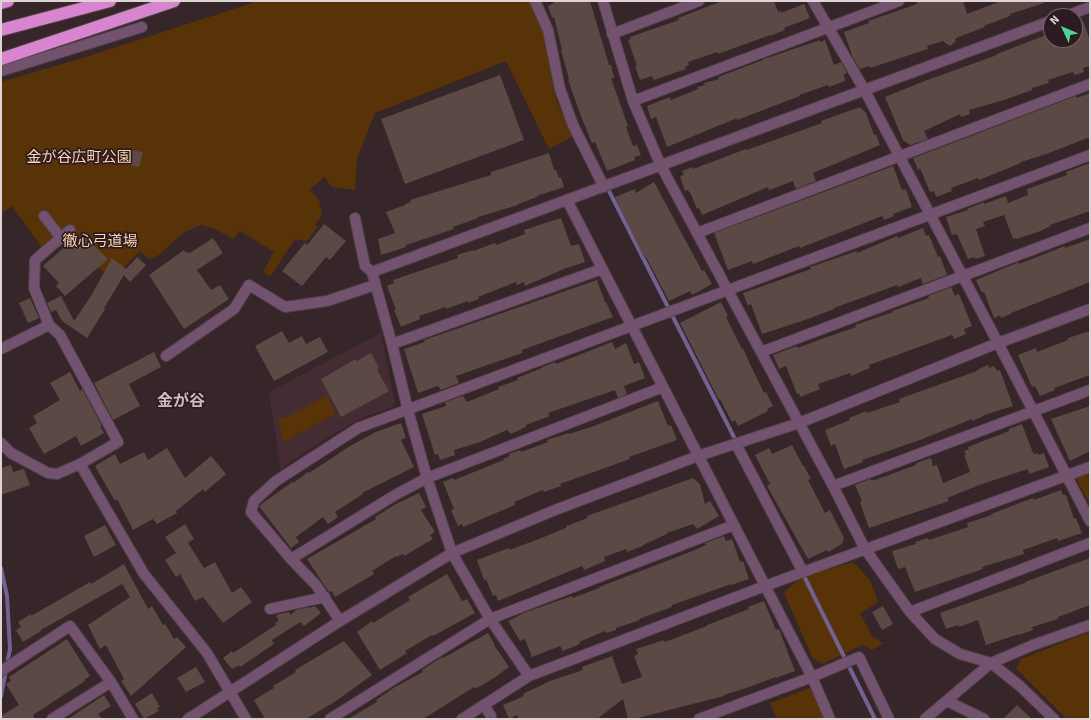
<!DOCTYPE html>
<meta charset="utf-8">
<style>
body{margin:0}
#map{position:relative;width:1091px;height:720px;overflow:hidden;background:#362529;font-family:Signika,sans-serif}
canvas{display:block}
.frame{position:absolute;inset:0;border:2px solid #dfd4d6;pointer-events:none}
.north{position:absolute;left:1043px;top:8px;width:40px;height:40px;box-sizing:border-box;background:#2c1b20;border:1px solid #746569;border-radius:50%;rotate:314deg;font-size:11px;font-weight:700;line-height:16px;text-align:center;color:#dfd4d6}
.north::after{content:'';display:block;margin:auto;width:14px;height:18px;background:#51d398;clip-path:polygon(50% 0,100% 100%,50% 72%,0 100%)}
</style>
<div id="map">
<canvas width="1091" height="720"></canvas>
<div class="frame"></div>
<div class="north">N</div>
</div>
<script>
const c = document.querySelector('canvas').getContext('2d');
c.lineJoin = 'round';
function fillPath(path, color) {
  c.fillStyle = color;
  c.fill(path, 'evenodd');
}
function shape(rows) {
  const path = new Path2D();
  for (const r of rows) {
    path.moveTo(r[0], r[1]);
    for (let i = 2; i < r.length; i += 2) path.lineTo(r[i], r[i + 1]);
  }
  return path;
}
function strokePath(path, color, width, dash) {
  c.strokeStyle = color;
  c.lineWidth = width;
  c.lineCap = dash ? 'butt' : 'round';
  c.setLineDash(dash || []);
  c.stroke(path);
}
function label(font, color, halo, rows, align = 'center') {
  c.font = font + ' Signika,"Noto Sans JP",sans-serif';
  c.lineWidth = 3.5;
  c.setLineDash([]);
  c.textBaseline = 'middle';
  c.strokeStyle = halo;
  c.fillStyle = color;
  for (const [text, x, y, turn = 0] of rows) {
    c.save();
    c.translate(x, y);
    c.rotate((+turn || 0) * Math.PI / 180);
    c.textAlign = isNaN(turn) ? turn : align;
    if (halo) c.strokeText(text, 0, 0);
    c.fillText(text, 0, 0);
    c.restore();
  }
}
fillPath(shape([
 [381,333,395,403,393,407,364,417,335,433,286,465,281,471,269,392]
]), '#442c32');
fillPath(shape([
 [258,1,529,1,545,34,551,77,557,102,573,136,549,149,506,61,375,113,357,159,355,190,332,187,324,177,310,190,319,200,322,215,315,225,318,227,307,241,295,239,270,277,263,272,274,252,240,231,233,239,215,229,201,225,183,233,159,255,149,259,140,251,113,278,101,270,83,254,70,239,60,234,43,249,12,206,1,214,1,82,92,55],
 [326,394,336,414,283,442,278,419,282,417,283,419,322,398,322,397],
 [1090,473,1090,504,1076,478],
 [853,562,870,580,878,602,860,614,873,637,883,643,872,650,862,645,822,664,812,657,784,593,797,581,823,571],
 [1090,632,1090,719,1067,719,1016,668,1021,659],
 [810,688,825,719,777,719,770,703]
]), '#573307');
strokePath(shape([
 [606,185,737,443],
 [1,568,7,596,10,649,1,696],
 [802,572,875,719]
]), '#716292', 4);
fillPath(shape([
 [553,1,590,1,609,65,611,65,614,78,611,78,628,126,626,127,633,146,637,145,641,155,634,157,635,160,607,171,595,142,592,143,581,116,568,80,569,79,561,50,562,50,554,17,552,18,548,6,554,3],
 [722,1,774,1,778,12,781,11,781,13,804,4,810,18,784,28,785,30,770,36,770,35,718,54,717,52,688,62,689,65,685,67,686,69,654,80,652,76,640,80,635,66,637,66,628,40,631,39,630,37,679,20,678,18],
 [916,1,963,1,967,14,1001,1,1044,1,1044,3,1010,14,1010,16,984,26,985,27,956,38,955,42,950,46,943,41,927,46,928,49,913,54,870,68,869,66,860,69,853,58,844,32,869,23,868,21,917,4],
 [1083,21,1090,40,1090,66,1083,68,1084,72,1075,75,1073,72,1048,80,1049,83,1032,88,1032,90,1004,100,969,110,970,114,961,117,960,114,924,131,928,139,910,145,903,140,885,97,922,82,997,55,997,54,1051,33,1051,40,1075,40,1075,24],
 [820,40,820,42,825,40,834,65,841,62,847,73,844,74,845,81,829,87,828,85,799,95,800,96,737,120,737,118,667,147,656,117,651,119,647,106,670,97,671,100,698,89,697,87,705,85,704,83,719,79,718,77,763,60,763,59,770,57],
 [500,75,524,140,405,184,381,119],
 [1090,93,1090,137,1049,153,1021,162,1021,163,979,180,978,178,951,188,952,191,936,197,934,191,930,192,920,168,918,170,913,158,1076,96,1077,98],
 [860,107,866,113,874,135,876,134,880,145,813,173,816,181,796,189,793,181,769,190,768,187,702,215,699,208,697,209,690,192,689,192,688,190,685,191,680,176,684,175,682,171,692,167,693,169,746,149,747,150,822,123,821,121],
 [132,150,143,152,139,167,128,165],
 [549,153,554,170,556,170,559,178,561,177,564,187,537,196,537,197,518,204,518,205,478,217,478,218,453,227,454,229,406,245,406,247,381,255,378,239,395,233,386,212,405,205,405,204,411,202,410,200,491,175,491,172],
 [1090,163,1090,211,1050,225,1051,226,1038,232,1016,239,1015,238,1013,239,1004,215,983,222,985,226,976,229,985,256,975,259,974,257,968,259,957,234,952,235,946,217,968,210,967,209,984,202,984,204,1006,196,1008,203,1028,195,1027,189,1067,175,1066,172],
 [893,166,902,190,906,189,912,207,893,214,894,216,884,220,882,216,800,248,799,246,753,264,752,261,728,270,714,233],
 [654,182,702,271,704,270,712,284,692,295,690,291,669,301,646,257,644,258,615,197,635,189,636,193],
 [561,218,571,246,579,244,585,262,564,269,525,286,524,282,517,285,516,282,478,297,479,299,468,303,468,301,446,309,446,307,419,316,420,319,401,327,394,310,396,310,387,286,394,283,393,280,458,258,457,255,473,250,473,251,495,243,496,245,525,234,524,230],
 [324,224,346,241,330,260,326,257,302,286,282,271,305,243,307,245],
 [923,228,926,236,929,235,938,257,940,256,947,275,923,284,921,278,898,287,897,285,834,308,834,309,805,320,762,334,751,304,748,306,743,293,811,269,810,267,857,251,857,253,897,236,898,238],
 [85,234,94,241,92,244,108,259,65,296,56,286,59,283,43,266,68,244,72,249],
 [213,238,223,253,197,270,211,290,220,285,229,299,184,329,149,275,184,250,187,253,189,252,190,253],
 [1090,239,1090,282,1011,313,1011,314,1001,318,1000,315,994,318,984,292,982,293,976,280,1019,262,1019,264,1065,246,1065,248],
 [137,257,146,265,130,282,124,275,104,308,105,309,87,338,62,321,56,310,51,312,47,303,61,296,74,321,91,296,112,258,126,269],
 [597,280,605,302,606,302,613,317,522,350,522,353,456,376,459,383,441,390,438,386,418,393,404,349,425,342,424,340,442,334],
 [951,287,955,296,959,294,972,326,964,329,966,334,954,339,952,335,869,365,870,368,851,376,850,373,818,384,820,389,800,397,799,393,797,394,786,366,779,369,773,355,797,346,797,348,819,340,856,327,855,325,893,312,892,311,929,298,928,296],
 [30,298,39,318,28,323,19,303],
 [721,302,728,316,726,317,742,349,743,348,749,362,764,393,766,392,773,406,767,409,768,411,738,426,735,420,732,422,720,399,719,400,680,323],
 [282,331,289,343,302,336,306,344,320,337,328,352,274,381,255,346],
 [1090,331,1090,375,1054,388,1055,390,1040,396,1035,386,1032,387,1018,355,1036,348,1037,352,1068,340,1068,338],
 [612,342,615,349,626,343,634,364,639,362,645,378,624,386,627,394,618,398,615,390,548,413,550,416,526,425,526,427,511,434,507,430,480,442,454,450,455,455,440,460,438,454,435,455,422,414,446,406,445,402,463,396,467,402,499,389,498,387,518,380,517,378,542,368,542,367,555,362,556,364],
 [154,352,161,367,129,384,140,406,113,420,94,383],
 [371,353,379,368,377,370,389,391,341,417,321,379,356,359,357,361],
 [988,365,989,368,994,366,997,371,1000,370,1013,406,984,415,984,416,972,421,972,419,920,440,862,460,863,462,844,469,835,444,831,446,825,430,850,420,849,418,866,411,867,413,900,402,899,399,977,371,977,370],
 [70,372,80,391,82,389,102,426,100,426,104,433,81,446,76,436,44,454,29,428,37,423,33,416,60,400,50,383],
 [658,401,668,426,671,425,677,440,629,457,630,459,560,484,561,486,544,492,543,490,514,502,515,505,463,527,462,524,458,526,451,510,454,509,443,482,453,478,454,480,504,460,503,459,510,456,509,454,520,450,521,452,548,442,547,440,569,433,569,434,591,427],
 [1090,406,1090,451,1070,461,1051,419],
 [401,423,406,438,401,440,414,467,362,493,363,494,335,512,338,517,328,524,323,517,296,537,299,542,291,548,259,506,292,482,293,483,308,472,309,473,350,446,376,432],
 [1022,424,1033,453,1034,454,1038,453,1038,455,1044,453,1049,467,1029,474,1028,469,982,484,947,498,949,501,931,507,869,528,860,502,862,501,855,485,870,479,871,480,875,480,916,465,916,463,931,458,933,466,937,465,943,483,970,472,964,455,966,455,964,451,969,449,968,447,1009,431,1009,429],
 [792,445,803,466,804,466,811,479,808,480,825,513,830,510,844,538,842,544,828,552,827,550,808,559,767,486,770,484,755,455,769,448,772,454],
 [167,448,185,478,211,456,226,474,205,492,203,489,176,511,177,513,157,524,153,519,133,530,117,499,115,501,95,466,115,454,120,464,144,452,148,460],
 [11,465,13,472,24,469,30,485,1,495,1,468],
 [693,478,700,484,705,504,710,501,719,516,697,529,693,524,667,533,667,534,643,545,643,546,627,552,626,549,604,557,605,561,584,570,582,566,498,601,496,595,493,596,486,579,484,580,477,560,509,548,509,550,539,539,566,528,566,526,588,518,587,516],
 [1061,490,1063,495,1066,495,1074,519,1076,518,1082,533,1058,541,1057,538,1023,550,1024,554,982,567,983,569,915,592,905,567,898,569,892,551,916,544,915,542,928,538,929,540,968,527,967,523,992,515,991,514,1017,504,1033,498,1034,500],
 [419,493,426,507,421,510,435,532,430,535,433,539,404,556,403,554,396,557,396,556,372,571,374,574,335,597,332,591,329,592,307,559,376,519,375,517,396,504],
 [185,524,194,539,188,543,204,568,215,562,232,593,241,587,252,602,223,623,203,597,195,601,180,574,176,577,165,560,176,553,165,537],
 [105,525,116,545,94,557,84,536],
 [724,536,726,541,732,539,740,562,743,561,749,579,731,585,731,584,672,605,672,607,639,619,640,620,616,628,616,630,606,633,605,631,579,642,580,644,563,651,560,646,532,657,525,639,520,641,508,621,526,612,572,596,573,598,599,588,599,587,690,552,706,545,705,543],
 [1090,558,1090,605,1058,617,1058,619,1032,627,1033,630,1019,635,1019,634,986,645,978,620,959,627,958,625,946,629,940,613,1025,583,1025,582],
 [124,564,148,609,152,606,163,625,165,624,174,639,177,637,186,647,131,696,121,681,124,679,106,645,100,649,88,625,130,597,122,584,41,630,41,631,23,642,16,630,21,627,18,622,31,614,31,616,90,582,91,584],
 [447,574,462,601,467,599,475,613,433,636,432,635,405,651,407,653,380,670,357,632,372,621,373,623,410,600,408,597],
 [764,601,776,630,779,629,795,671,776,678,776,677,746,688,724,695,724,696,634,719,628,719,623,699,597,719,519,719,517,715,509,719,503,705,524,696,523,694,550,681,583,670,582,667,612,656,622,684,642,677,634,656,638,654,636,649,664,640,665,642,707,626,707,625,749,609,748,607],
 [315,606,321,613,304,626,300,622,272,640,274,644,240,667,239,665,233,669,232,667,231,668,223,658,232,651,233,653,276,625,275,623,279,620,276,616,279,614,289,612,291,615,296,610,308,607,309,608],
 [883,606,893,624,882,630,872,612],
 [488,633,495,645,494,645,509,667,494,678,475,689,474,687,423,719,348,719,377,702,376,700,395,687,423,672,422,670,442,657,443,658],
 [67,639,90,676,84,680,85,681,33,715,35,719,1,719,1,716,19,705,6,684,11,681,9,677],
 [344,641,372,675,336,701,306,719,265,719,254,700,274,688,273,686,296,672,295,670],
 [196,667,205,682,186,692,177,678],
 [152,693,160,707,157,708,159,711,144,719,135,704],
 [104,695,111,706,98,714,102,719,68,719],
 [1017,705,1032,719,1003,719]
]), '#5c4945');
const minor = shape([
 [535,1,548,30,560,89,573,125,604,187],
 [603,1,633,101,661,166,833,486,865,549,910,612,935,639,960,654,991,663,1020,686,1054,719],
 [813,1,865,91,998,343,1090,521],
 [1066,16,1090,7],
 [612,34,699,1],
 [1,71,142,27],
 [633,101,899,1],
 [567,200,812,677,830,719],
 [44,216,61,238],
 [355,218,365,266,372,272,392,344,408,410,427,478,452,553,490,619,529,676],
 [697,233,1090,84],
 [372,272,1051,21],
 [49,325,34,288,35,260,70,230],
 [392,344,602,269],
 [1,349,49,325,60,335,118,442,80,464,57,474,48,473,11,453,1,443],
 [761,352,1090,228],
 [166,356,234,309,249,285,285,307,327,301,375,285],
 [736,444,803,572],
 [80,464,144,574,207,653,246,719],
 [833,486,1090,390],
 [291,559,395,495,427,478,663,387],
 [270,609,325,597],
 [910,612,1090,543],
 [340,621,316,585,291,559,251,512,254,501,276,481,358,428,1090,155],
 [1,671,70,626,111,682,133,719],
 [947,701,984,719],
 [484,705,491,716],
 [52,719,111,682],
 [188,719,340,621,452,553,555,510,698,456,799,423,998,343,1090,309],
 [330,719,490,619,734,525],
 [462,719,529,676,765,586,1090,467],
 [699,719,812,677,859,657,889,719],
 [925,719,991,663,1033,645,1090,625]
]);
const highway = shape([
 [1,3,8,1],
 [1,30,110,1],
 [1,59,174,1]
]);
strokePath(minor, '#514145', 12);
strokePath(highway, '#514145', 14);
strokePath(minor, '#73526f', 10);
strokePath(highway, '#d685ce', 12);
label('15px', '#fad4b1', '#2c1b20', [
 ["金が谷広町公園",79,158],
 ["徹心弓道場",100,242]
]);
label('bold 16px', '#cfb9be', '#2c1b20', [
 ["金が谷",181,402]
]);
</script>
